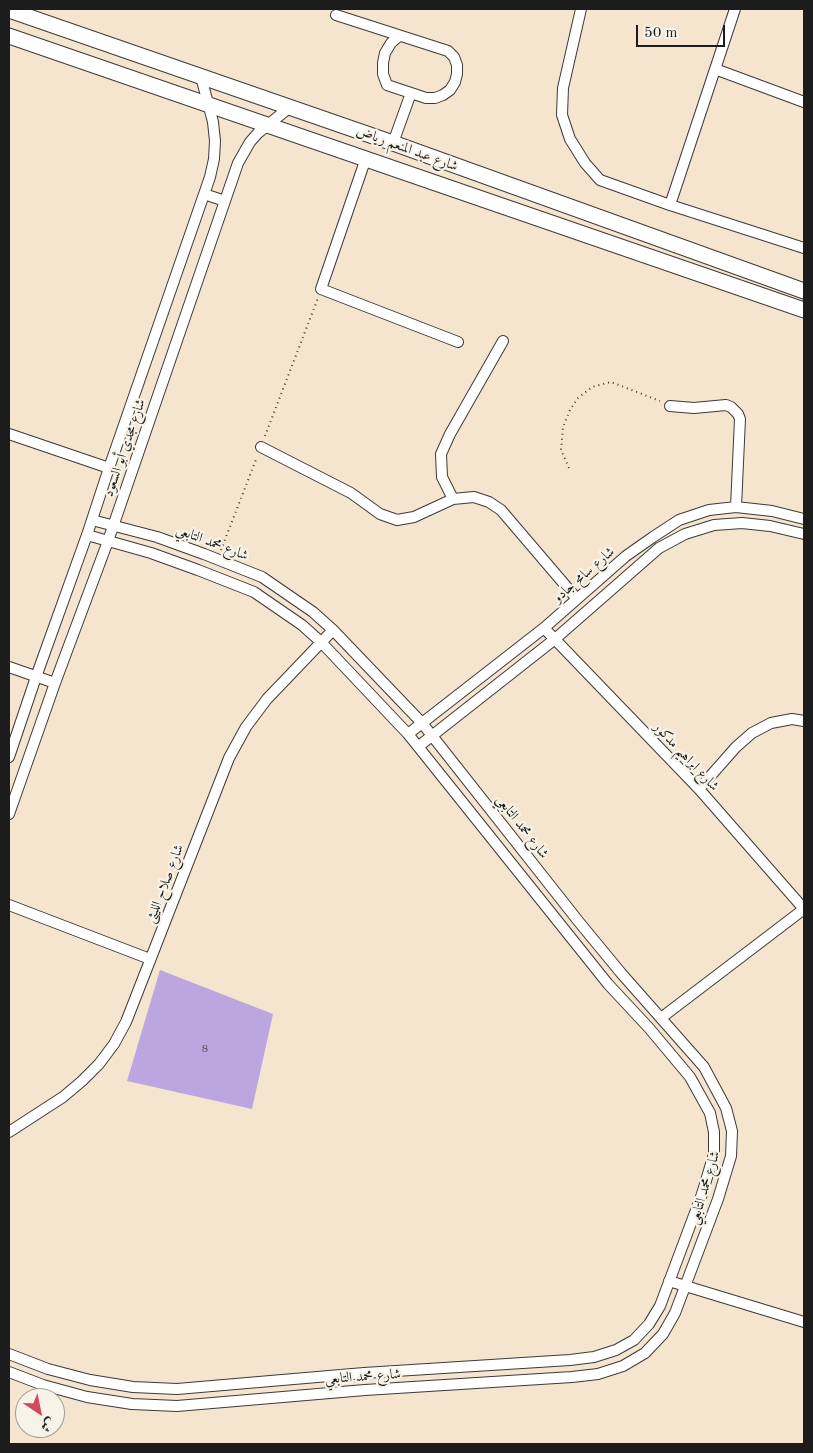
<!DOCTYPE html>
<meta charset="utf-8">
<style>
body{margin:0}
#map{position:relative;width:813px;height:1453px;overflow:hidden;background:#f5e5cf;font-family:"Old Standard TT",Amiri,serif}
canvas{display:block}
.frame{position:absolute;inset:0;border:10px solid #1c1c1c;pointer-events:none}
.north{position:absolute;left:15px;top:1388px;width:50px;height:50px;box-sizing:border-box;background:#f7f3e8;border:1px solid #9f9d96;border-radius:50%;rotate:146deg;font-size:14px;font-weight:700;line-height:20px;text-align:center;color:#1c1c1c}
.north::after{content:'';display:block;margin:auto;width:18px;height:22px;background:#d1495b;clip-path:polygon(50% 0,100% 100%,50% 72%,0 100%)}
.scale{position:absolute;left:636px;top:25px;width:89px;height:22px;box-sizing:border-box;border:2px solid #1c1c1c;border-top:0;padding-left:6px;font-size:15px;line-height:18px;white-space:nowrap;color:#1c1c1c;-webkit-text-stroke:4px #f7f3e8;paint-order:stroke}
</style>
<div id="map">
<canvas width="813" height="1453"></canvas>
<div class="frame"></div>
<div class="north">ش</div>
<div class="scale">50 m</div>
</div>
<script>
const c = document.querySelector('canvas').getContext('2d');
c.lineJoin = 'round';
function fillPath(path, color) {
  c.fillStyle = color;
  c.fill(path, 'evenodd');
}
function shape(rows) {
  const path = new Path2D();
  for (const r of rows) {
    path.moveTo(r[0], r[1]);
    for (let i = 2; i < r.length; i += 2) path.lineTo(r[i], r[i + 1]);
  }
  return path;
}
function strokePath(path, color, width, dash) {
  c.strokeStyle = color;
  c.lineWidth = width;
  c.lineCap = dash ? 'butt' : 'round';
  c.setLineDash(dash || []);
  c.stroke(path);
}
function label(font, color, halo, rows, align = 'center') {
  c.font = font + ' "Old Standard TT",Amiri,serif';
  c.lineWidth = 4.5;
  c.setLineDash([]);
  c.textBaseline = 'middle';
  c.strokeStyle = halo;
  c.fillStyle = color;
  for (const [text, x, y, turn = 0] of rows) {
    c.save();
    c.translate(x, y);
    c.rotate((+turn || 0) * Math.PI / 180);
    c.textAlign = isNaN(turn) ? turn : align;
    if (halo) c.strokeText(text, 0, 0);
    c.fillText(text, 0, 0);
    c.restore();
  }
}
fillPath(shape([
 [160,970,273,1014,252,1109,127,1081]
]), '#bca6e0');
const street = shape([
 [581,9,563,88,562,115,570,139,585,163,600,180,670,205,804,248],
 [336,15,448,51,454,57,457,65,457,74,455,82,450,90,443,95,435,98,426,98,387,85,383,74,383,63,385,53,391,43,399,36],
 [715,69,804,102],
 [393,143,411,93],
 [366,158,321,289,458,342],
 [204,194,225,201],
 [670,205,735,9],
 [670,406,694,408,726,405,731,407,738,414,740,419,736,507],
 [9,434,109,468],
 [261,447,351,493,380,514,397,520,414,517,453,499,474,497,489,502,501,510,577,599],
 [453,499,442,477,441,454,450,434,503,341],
 [544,628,699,789,804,909],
 [9,667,55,683],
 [408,734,544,628,626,556,653,537,679,520,709,510,736,507,772,511,804,519],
 [419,746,555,639,659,548,685,534,714,525,742,523,770,526,804,534],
 [9,757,36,677,87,535,109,468,210,177,214,159,215,141,213,122,201,77],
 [699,789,736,747,752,733,771,723,792,719,804,721],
 [9,814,55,683,108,541,238,163,250,142,258,133,290,107],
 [9,905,150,959],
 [661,1018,804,909],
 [9,1132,63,1097,82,1081,99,1064,114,1044,126,1022,229,758,246,727,267,699,333,630],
 [669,1281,804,1322],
 [9,1354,48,1369,90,1380,133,1387,177,1389,364,1373,570,1360,594,1357,616,1350,634,1340,649,1324,660,1306,702,1194,714,1154,714,1132,710,1113,690,1077,649,1028,608,984,408,734,321,642,302,625,254,592,198,570,151,553,87,535],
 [9,1372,43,1385,87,1397,132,1404,177,1406,365,1390,572,1377,598,1374,623,1366,645,1353,663,1334,675,1313,718,1199,731,1156,732,1131,726,1108,704,1067,621,973,579,922,422,723,333,630,313,612,262,577,204,554,157,537,92,520]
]);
const secondary = shape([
 [9,10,393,143,804,291],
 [9,36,804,310]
]);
strokePath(street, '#3d3a37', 12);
strokePath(secondary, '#3d3a37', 17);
strokePath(shape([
 [265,436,318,298],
 [569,468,561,450,563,427,570,410,578,398,592,387,611,382,660,401],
 [221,550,257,457]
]), '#3d3a37', 2, [1, 4]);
strokePath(street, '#fff', 10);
strokePath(secondary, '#fff', 15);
label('11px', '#443e4d', null, [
 ["8",205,1049]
]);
label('14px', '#1c1c1c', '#f7f3e8', [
 ["شارع عبد المنعم رياض",407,149,20],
 ["شارع مجدي أبو السعود",125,448,-71],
 ["شارع محمد التابعي",212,543,21],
 ["شارع سامح جادو",584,575,-41],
 ["شارع ابراهيم مدكور",686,757,47],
 ["شارع محمد التابعي",522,827,52],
 ["شارع صلاح الليثى",165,884,-69],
 ["شارع محمد التابعي",705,1188,-73],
 ["شارع محمد التابعي",363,1377,-4]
]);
</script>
